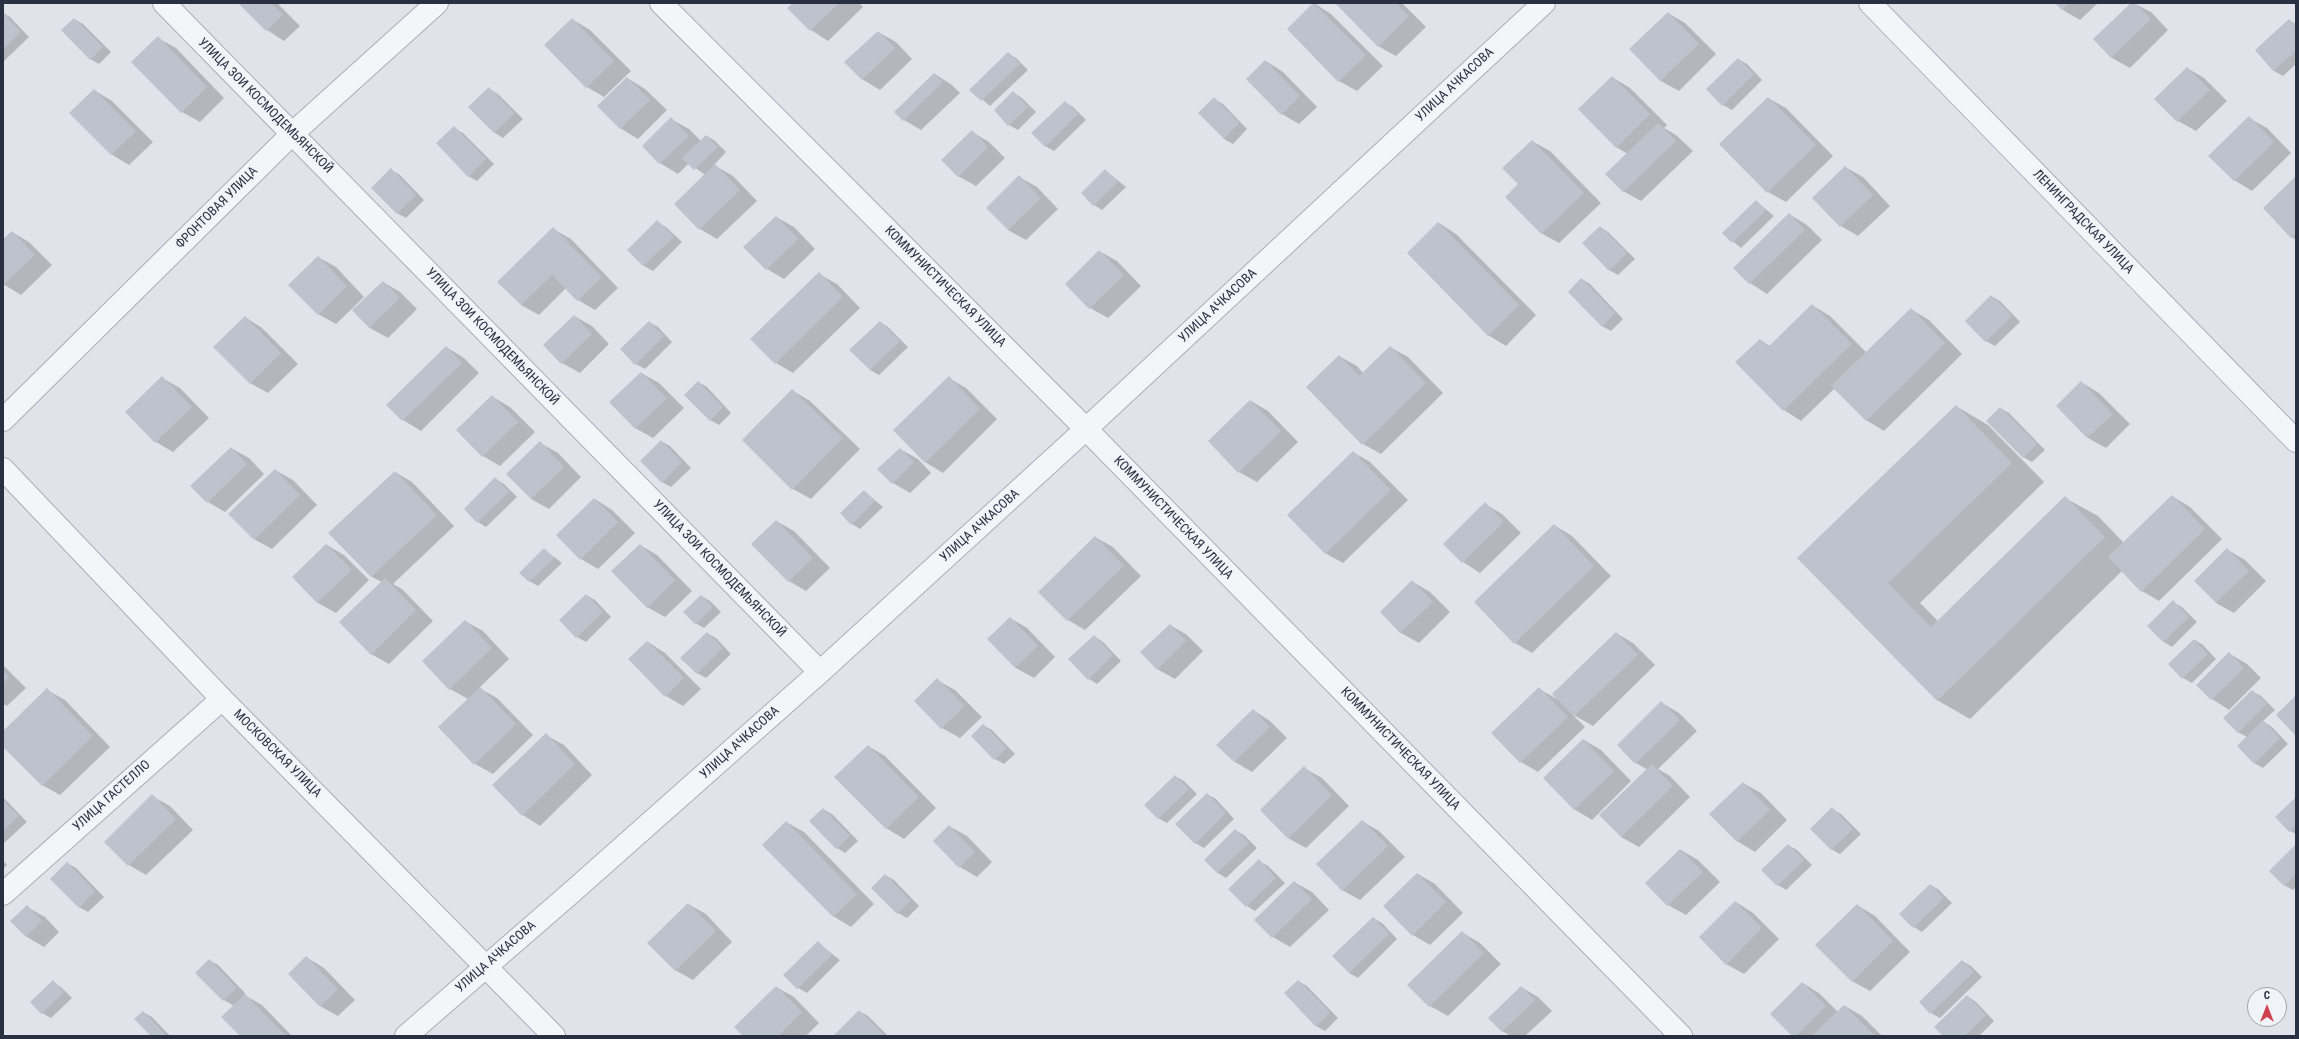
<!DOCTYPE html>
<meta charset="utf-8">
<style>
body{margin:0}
#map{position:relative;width:2299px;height:1039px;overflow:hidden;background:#e0e4ea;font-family:"Roboto Condensed",sans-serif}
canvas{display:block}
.frame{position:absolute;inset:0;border:4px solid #283041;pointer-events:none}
.north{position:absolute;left:2247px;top:987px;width:40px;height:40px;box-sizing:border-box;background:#f0f3f7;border:1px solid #a0a5ae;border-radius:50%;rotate:0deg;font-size:11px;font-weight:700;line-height:16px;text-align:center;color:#283041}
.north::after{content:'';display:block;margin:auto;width:14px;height:18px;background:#d14251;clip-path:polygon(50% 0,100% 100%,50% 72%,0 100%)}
</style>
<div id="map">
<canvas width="2299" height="1039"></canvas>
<div class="frame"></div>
<div class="north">С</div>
</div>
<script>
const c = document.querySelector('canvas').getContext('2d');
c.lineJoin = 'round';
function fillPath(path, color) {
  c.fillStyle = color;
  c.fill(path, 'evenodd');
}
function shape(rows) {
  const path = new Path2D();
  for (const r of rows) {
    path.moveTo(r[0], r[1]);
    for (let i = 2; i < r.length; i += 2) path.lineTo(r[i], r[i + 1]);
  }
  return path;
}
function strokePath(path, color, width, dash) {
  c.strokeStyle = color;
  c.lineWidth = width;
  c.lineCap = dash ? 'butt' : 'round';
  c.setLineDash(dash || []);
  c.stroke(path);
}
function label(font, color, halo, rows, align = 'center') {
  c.font = font + ' "Roboto Condensed",sans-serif';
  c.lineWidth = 3.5;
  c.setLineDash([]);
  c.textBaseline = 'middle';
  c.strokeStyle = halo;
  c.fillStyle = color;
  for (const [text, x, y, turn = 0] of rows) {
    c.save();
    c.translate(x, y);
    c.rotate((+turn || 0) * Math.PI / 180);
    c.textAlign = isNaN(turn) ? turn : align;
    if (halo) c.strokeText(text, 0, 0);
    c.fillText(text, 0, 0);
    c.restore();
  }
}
fillPath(shape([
 [240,3,277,3,300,26,284,41,267,30],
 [794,3,859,3,863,7,828,41,811,30,789,8],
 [1314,3,1331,14,1383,66,1357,91,1339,81,1288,29],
 [1336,3,1402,3,1426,27,1396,56,1378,46],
 [2056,3,2098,3,2080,20,2063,10],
 [2133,3,2151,12,2168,30,2130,68,2112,58,2095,39],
 [3,13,10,17,29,37,3,62],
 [1668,13,1685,23,1716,54,1679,91,1661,81,1631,50],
 [74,19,83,24,111,52,99,64,90,59],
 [572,19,590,30,631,71,604,97,587,87],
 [2290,21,2296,24,2296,64,2283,76,2274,71,2256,50],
 [878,32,896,42,912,59,880,90,862,79],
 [158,38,176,48,224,98,200,122,182,112],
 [1008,53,1016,58,1028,70,990,106,971,90],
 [1738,59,1747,64,1762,80,1732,110,1723,105],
 [1266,61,1283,72,1317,107,1299,124,1282,114],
 [2187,68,2204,78,2227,101,2196,131,2178,121],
 [935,74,952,85,960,93,921,130,904,120],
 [1612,77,1630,88,1667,125,1664,128,1676,135,1693,151,1641,201,1623,191,1628,154,1616,147],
 [627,78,645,89,667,110,638,139,620,128],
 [489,89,498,94,523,119,503,138,495,133,470,107],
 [94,90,112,101,153,142,129,165,111,154],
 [1014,93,1022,98,1036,112,1018,130,1009,125],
 [1768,98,1786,108,1833,156,1786,202,1768,192],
 [1214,99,1223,104,1247,129,1233,144,1224,139],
 [1065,102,1073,107,1086,120,1054,151,1045,146],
 [2249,118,2267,128,2291,153,2252,191,2234,180],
 [671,119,689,129,701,141,707,136,715,141,726,152,714,165,733,176,757,201,717,239,700,229,705,175,689,163,678,174,660,163,643,146],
 [454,128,463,133,494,164,477,181,468,176],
 [972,132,989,142,1005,158,976,186,958,176],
 [1532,141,1550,151,1601,203,1559,243,1541,233,1519,184],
 [1845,167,1863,177,1890,206,1858,236,1841,226],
 [391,170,400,175,424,200,406,218,397,213],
 [1106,171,1126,187,1102,210,1094,205,1082,193],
 [1019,177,1037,187,1058,209,1026,240,1008,230],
 [2296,178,2296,240,2292,237],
 [1756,201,1774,216,1741,248,1723,233],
 [1789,214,1807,225,1822,240,1767,294,1750,283,1734,268],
 [776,217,794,227,815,249,784,279,767,269],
 [657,222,666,227,682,242,653,271,644,266,628,250],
 [1439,223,1456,234,1536,315,1506,346,1488,335],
 [1600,227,1608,232,1635,259,1618,275,1609,270],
 [553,229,571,239,618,288,595,310,578,300,566,288,539,315,521,305],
 [12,232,29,242,52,265,21,295,3,284,3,241],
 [1099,251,1117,261,1141,286,1108,318,1090,308,1066,284],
 [318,257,336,267,364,297,336,324,318,314],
 [819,274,837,284,860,308,793,373,776,363],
 [1582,279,1590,284,1623,319,1611,331,1602,326],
 [383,282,400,292,417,309,388,338,370,328,353,310],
 [1991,296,2000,301,2020,322,1995,346,1986,341,1966,321],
 [1812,305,1830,316,1867,353,1912,310,1929,320,1962,354,1884,431,1866,420,1835,388,1801,421,1784,410,1760,340,1770,346],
 [574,316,592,326,609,344,580,373,562,363,544,345],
 [245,317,262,328,298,364,268,393,250,383],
 [649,322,658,327,672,342,645,369,636,364],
 [880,322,888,327,908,347,879,375,870,370],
 [446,347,464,358,479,373,421,431,403,420,388,405],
 [1390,347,1408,357,1443,393,1381,454,1363,444,1307,387,1339,356,1357,366,1363,373],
 [641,373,659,383,684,408,653,438,635,428],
 [162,378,180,388,209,418,173,452,156,442],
 [949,378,966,388,997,419,943,473,925,462],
 [698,382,707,387,731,413,719,425,710,420],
 [2081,382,2099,393,2130,424,2106,448,2088,438,2057,406],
 [793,391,810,401,860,449,811,499,793,489,743,440],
 [493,397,510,407,535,432,500,466,483,456],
 [1251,401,1268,411,1298,442,1257,482,1239,472],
 [1956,406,1988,425,2044,482,1920,603,1938,621,2065,498,2098,516,2124,543,2172,496,2190,507,2222,539,2159,601,2142,591,2122,571,1970,719,1937,700,1799,558],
 [2000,408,2009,413,2045,450,2032,462,2023,457],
 [661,441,670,446,691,468,671,487,662,482],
 [540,443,558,453,581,477,549,509,531,499],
 [231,448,249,458,264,474,225,512,208,502],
 [900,449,918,459,931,473,910,493,893,483],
 [1353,452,1370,462,1408,500,1343,563,1325,553],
 [275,470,293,480,317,505,272,549,254,539],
 [395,472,412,482,454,526,393,584,402,589,433,621,389,664,371,654,382,582,372,577,330,533],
 [496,479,504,484,517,497,486,527,478,522],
 [864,491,883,507,860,529,852,524],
 [595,499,612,510,635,533,598,569,581,559],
 [1485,504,1502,514,1521,533,1480,573,1463,562],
 [776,521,794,531,830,568,806,591,789,581,752,544],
 [1554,525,1572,536,1611,576,1532,653,1515,643],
 [1095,537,1113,547,1141,576,1085,630,1068,620],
 [327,545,344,555,369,580,336,613,318,603,293,577],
 [640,545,657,555,692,591,665,617,647,607],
 [545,550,562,563,538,586,529,581],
 [2228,550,2245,560,2266,581,2234,613,2216,603],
 [1413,582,1430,592,1450,612,1419,643,1401,633,1381,612],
 [586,595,595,600,611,617,586,642,577,637],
 [701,596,710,601,721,612,704,628,695,623],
 [2173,602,2182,607,2197,622,2172,647,2164,642,2148,626],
 [1010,618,1027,628,1055,657,1034,678,1016,668,988,639],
 [465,621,483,631,509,659,479,688,497,698,533,735,493,774,475,764,468,699,450,689],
 [1170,625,1187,635,1203,651,1175,679,1157,669],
 [707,633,716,638,731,654,706,678,697,673],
 [1616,633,1633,643,1655,665,1593,726,1572,714,1585,727,1538,772,1521,762,1539,689,1559,700],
 [1094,636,1103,642,1121,661,1097,684,1089,679],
 [2195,640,2203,645,2216,659,2192,683,2183,678,2170,664],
 [648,642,665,653,701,689,683,706,666,696],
 [2230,654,2247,664,2261,678,2229,710,2212,699],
 [3,665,26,688,7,706,3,704],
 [937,680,955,690,982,717,960,738,942,728],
 [47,690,65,700,110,747,60,795,42,785,3,745,3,732],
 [2252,691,2261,696,2275,710,2263,721,2272,727,2288,744,2263,768,2254,763,2247,737,2238,732],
 [1662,703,1679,713,1697,731,1658,769,1670,776,1690,797,1639,847,1621,837,1648,770,1636,763],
 [1253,710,1270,721,1287,738,1252,772,1235,762,1218,745],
 [983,725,992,730,1015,754,1004,764,995,759,972,736],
 [546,735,564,745,592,775,540,826,523,815,493,785],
 [1584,740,1601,750,1631,781,1592,820,1574,809],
 [868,746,885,756,936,808,904,839,886,828],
 [1304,768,1322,778,1349,806,1306,848,1288,838],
 [1175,776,1184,781,1197,794,1167,823,1158,818],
 [1743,783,1761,793,1787,820,1755,852,1737,841],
 [1207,794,1216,799,1234,819,1204,848,1195,843],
 [152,796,170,806,193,830,146,875,129,865],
 [3,797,27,822,4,843,3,842],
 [2296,798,2296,834,2290,831],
 [823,809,832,814,858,841,845,853,837,848],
 [1832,809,1841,814,1861,834,1840,854,1831,849],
 [1362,821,1379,831,1405,857,1360,900,1342,890],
 [786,822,804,832,874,904,851,927,833,916],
 [949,826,967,836,992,862,977,877,960,867],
 [1235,830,1244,835,1257,848,1226,878,1218,873,1205,860],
 [1788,845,1797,850,1812,865,1786,890,1778,885],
 [2296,846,2296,887,2293,890,2284,885],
 [1681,850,1698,860,1720,882,1686,915,1668,905,1646,883],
 [3,860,7,865,3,869],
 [1259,861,1268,866,1285,883,1255,911,1247,906],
 [67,863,76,868,104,897,88,912,79,907],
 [1418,874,1435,884,1463,913,1430,945,1413,935],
 [885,875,894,880,919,906,907,918,898,913],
 [1294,882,1312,892,1329,910,1290,947,1273,937],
 [1931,885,1939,890,1952,903,1922,932,1914,927],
 [1736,902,1753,913,1779,939,1744,974,1726,964],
 [688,904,706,914,732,942,693,980,675,970],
 [1857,905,1875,916,1910,952,1870,991,1852,981],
 [27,907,45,917,59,932,44,947,27,937,12,921],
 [1373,918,1382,923,1397,939,1358,978,1349,973],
 [1463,933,1480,943,1501,964,1448,1016,1430,1006,1409,985],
 [818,943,840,960,807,993,798,988],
 [306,957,324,968,355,1000,338,1016,320,1006],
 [209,960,218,965,245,993,244,995,262,1005,292,1036,242,1036,234,1006,224,1000,196,973],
 [1962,961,1971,966,1982,977,1940,1018,1931,1013],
 [1298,981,1307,986,1338,1018,1325,1031,1316,1026],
 [53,982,61,987,72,998,51,1018,42,1013,31,1002],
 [1803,983,1820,994,1838,1012,1845,1006,1862,1016,1882,1036,1793,1036],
 [776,987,794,997,819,1023,806,1036,745,1036],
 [1521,987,1538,997,1552,1011,1525,1036,1511,1036,1502,1031],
 [1967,996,1976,1002,1994,1021,1979,1036,1945,1036],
 [859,1011,868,1016,888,1036,834,1036],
 [143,1012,152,1017,170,1036,152,1036]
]), '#0003');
fillPath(shape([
 [238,3,271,3,283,15,266,31],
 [793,3,839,3,810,31,787,8],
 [1313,3,1366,55,1338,82,1287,29],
 [1335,3,1396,3,1409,16,1378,47],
 [2055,3,2070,3,2062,10],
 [2131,3,2135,3,2151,19,2111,58,2093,39],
 [1668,12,1699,44,1660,81,1629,49],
 [3,13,21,32,3,49],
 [74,18,103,47,90,60,61,30],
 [572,18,614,61,586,88,544,45],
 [2289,19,2296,27,2296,51,2273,71,2255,50],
 [878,31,895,48,862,80,844,62],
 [158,36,207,87,181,113,131,62],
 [1008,52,1020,64,981,101,969,90],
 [1738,58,1754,74,1722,106,1706,89],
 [1265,60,1300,96,1281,115,1246,79],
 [2187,67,2210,90,2177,122,2154,99],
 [934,73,943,82,903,121,894,112],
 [1612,76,1650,114,1616,148,1578,109],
 [627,77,650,100,620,129,597,106],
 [489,87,515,113,494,133,468,107],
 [94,89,136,131,111,155,69,113],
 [1013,91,1028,107,1008,126,994,110],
 [1214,97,1239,123,1224,139,1198,113],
 [1768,97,1816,145,1767,193,1719,144],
 [1065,101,1078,114,1045,147,1031,133],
 [2249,116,2274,142,2234,181,2208,156],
 [671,117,689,136,659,164,642,146],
 [1658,123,1676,141,1623,192,1605,174],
 [454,126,486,159,468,177,436,143],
 [972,130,988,147,958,177,941,160],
 [706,135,718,147,694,170,682,158],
 [1532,140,1584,193,1541,234,1505,197,1518,184,1502,168],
 [715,164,740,190,699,230,674,204],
 [1845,166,1873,195,1840,227,1812,198],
 [391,168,416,195,397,214,371,188],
 [1105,169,1118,182,1093,206,1081,193],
 [1019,175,1041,198,1008,230,986,208],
 [2296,176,2296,233,2291,238,2263,208],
 [1756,200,1766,210,1732,243,1722,233],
 [1789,213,1805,230,1749,284,1733,268],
 [776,216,798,239,766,270,743,247],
 [657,220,674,237,643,266,627,250],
 [1438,222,1519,305,1488,336,1407,253],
 [1600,226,1627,253,1609,271,1582,243],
 [553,227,602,277,577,301,552,275,521,305,497,282],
 [12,231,35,255,3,285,3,239],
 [1099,250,1124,275,1089,309,1065,284],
 [318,256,347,286,318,315,288,285],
 [819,272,843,297,775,364,750,339],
 [1581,278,1615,313,1602,327,1568,292],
 [383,281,400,298,369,328,352,310],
 [1991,295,2012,316,1985,342,1965,321],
 [1812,304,1852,344,1783,411,1735,362,1760,339,1768,347],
 [1911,308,1945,343,1866,421,1831,386],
 [574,315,592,334,561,364,543,345],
 [245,316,281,353,250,384,213,347],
 [649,321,664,336,635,365,620,349],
 [880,321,900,341,870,370,849,350],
 [446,346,462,363,402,421,386,405],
 [1390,346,1426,383,1362,445,1306,387,1339,355,1359,376],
 [641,372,667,398,635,429,609,402],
 [162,376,192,407,155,443,125,412],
 [949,376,980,409,925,463,893,430],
 [698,381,723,407,710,421,684,395],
 [2081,381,2113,414,2087,438,2056,406],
 [792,389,843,438,792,490,742,440],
 [492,395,518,422,482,457,456,430],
 [1250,400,1281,431,1238,473,1208,441],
 [1956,405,2012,463,1888,583,1931,627,2065,496,2105,537,1937,701,1797,558],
 [2000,407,2037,444,2023,458,1986,421],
 [661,440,682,462,662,483,640,461],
 [540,441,564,467,531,499,506,474],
 [231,447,247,464,207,503,190,486],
 [900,448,914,462,892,484,877,469],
 [1353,451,1391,490,1325,554,1287,515],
 [275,469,300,495,254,540,228,514],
 [395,471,437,515,371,577,328,533],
 [495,477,509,492,477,523,464,509],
 [864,490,875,501,851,525,840,513],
 [2172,495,2205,529,2141,592,2108,557],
 [594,498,618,522,580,560,556,535],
 [1485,502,1504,522,1462,563,1443,544],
 [776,520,813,558,788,582,751,544],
 [1554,524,1594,566,1514,644,1474,602],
 [1095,536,1124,566,1067,621,1038,592],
 [326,544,352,570,317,603,292,577],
 [640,544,675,580,647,608,611,571],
 [544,548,554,558,529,582,519,573],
 [2227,548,2249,571,2216,603,2194,581],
 [385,578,416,610,371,655,339,622],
 [1412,580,1433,602,1400,633,1380,612],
 [586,594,603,612,576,638,559,620],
 [701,595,713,607,695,624,683,612],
 [2173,600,2189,617,2163,642,2147,626],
 [1010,617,1038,646,1015,668,987,639],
 [465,620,492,648,449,690,422,661],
 [1170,624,1186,641,1157,670,1140,652],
 [707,632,723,648,697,674,680,658],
 [1616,632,1638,655,1574,716,1552,694],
 [1094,635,1113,655,1088,680,1068,659],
 [2194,639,2208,654,2182,679,2168,664],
 [647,641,684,678,665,697,628,659],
 [2229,652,2244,668,2211,700,2196,685],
 [3,671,9,677,3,683],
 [937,678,965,706,941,729,914,701],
 [480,687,516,724,474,765,438,727],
 [1539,687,1568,717,1520,763,1491,733],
 [47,688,93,736,42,786,3,747,3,731],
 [2252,690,2267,704,2238,733,2223,718],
 [2296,695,2296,736,2276,715],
 [1661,701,1680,720,1635,764,1617,745],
 [1253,709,1270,727,1234,762,1216,745],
 [2263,720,2280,738,2254,764,2237,746],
 [983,724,1007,748,994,760,971,736],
 [546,733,575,764,522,816,492,785],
 [1583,739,1614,771,1574,810,1543,778],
 [868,745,919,797,886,829,834,777],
 [1652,764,1673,786,1621,837,1599,815],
 [1304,766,1332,795,1288,839,1260,810],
 [1175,775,1189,789,1158,819,1144,805],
 [1743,782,1770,810,1737,842,1709,814],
 [1207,793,1226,813,1195,844,1175,824],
 [152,794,176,819,128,866,104,842],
 [2296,797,2296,825,2289,832,2275,817],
 [3,800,19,816,3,831],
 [1832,807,1853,829,1831,850,1810,829],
 [823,808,850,836,836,849,809,821],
 [1362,820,1388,846,1342,891,1316,864],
 [786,821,857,894,833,917,762,845],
 [949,825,975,852,959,868,933,841],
 [1235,829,1249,843,1217,873,1204,860],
 [1788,844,1804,860,1777,886,1761,870],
 [2296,844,2296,874,2284,886,2269,871],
 [1680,849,1703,872,1667,906,1645,883],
 [1259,859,1276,878,1246,907,1228,889],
 [67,862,95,891,79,908,50,879],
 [1417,873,1446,902,1412,936,1383,906],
 [885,874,911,901,897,914,871,888],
 [1294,881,1312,899,1272,938,1254,920],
 [1930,884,1944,898,1913,928,1899,914],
 [1735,901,1762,928,1726,965,1699,937],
 [688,903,716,931,675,971,647,943],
 [1857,904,1893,941,1852,982,1815,945],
 [27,905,42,921,26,937,10,921],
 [1373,917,1389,934,1349,973,1332,956],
 [1462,931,1484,953,1429,1007,1407,985],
 [818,941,832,955,797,989,783,975],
 [306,956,338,989,320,1007,288,974],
 [209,959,237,988,223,1001,195,973],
 [1962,960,1974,972,1930,1014,1919,1002],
 [53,980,64,992,41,1014,30,1002],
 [1298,980,1330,1012,1316,1027,1284,993],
 [1802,982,1826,1006,1796,1036,1792,1036,1770,1014],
 [776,986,802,1012,778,1036,743,1036,734,1027],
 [1521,986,1535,1000,1502,1032,1488,1018],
 [245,994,286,1036,240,1036,221,1017],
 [1967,995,1986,1015,1965,1036,1943,1036,1934,1027],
 [1844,1005,1874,1035,1873,1036,1812,1036],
 [859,1010,885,1036,833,1036],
 [143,1011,167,1036,151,1036,134,1019]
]), '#bdc2cd');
const minor = shape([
 [164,3,820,672],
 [661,3,1086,429,1681,1036],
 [3,420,293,133,437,3],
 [3,469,222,699,554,1036],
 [3,894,222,699]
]);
const tertiary = shape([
 [1870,3,2296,441],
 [406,1036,572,892,820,672,1086,429,1544,3]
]);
strokePath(minor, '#a9aeb7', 24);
strokePath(tertiary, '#a9aeb7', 24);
strokePath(minor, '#f3f5f8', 22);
strokePath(tertiary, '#f3f5f8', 22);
label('13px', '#283041', '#f0f3f7', [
 ["УЛИЦА АЧКАСОВА",1455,85,-43],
 ["УЛИЦА ЗОИ КОСМОДЕМЬЯНСКОЙ",265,106,45],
 ["ФРОНТОВАЯ УЛИЦА",217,208,-45],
 ["ЛЕНИНГРАДСКАЯ УЛИЦА",2083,222,46],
 ["КОММУНИСТИЧЕСКАЯ УЛИЦА",945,287,45],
 ["УЛИЦА АЧКАСОВА",1218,306,-43],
 ["УЛИЦА ЗОИ КОСМОДЕМЬЯНСКОЙ",492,337,46],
 ["КОММУНИСТИЧЕСКАЯ УЛИЦА",1173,518,46],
 ["УЛИЦА АЧКАСОВА",980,526,-42],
 ["УЛИЦА ЗОИ КОСМОДЕМЬЯНСКОЙ",719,569,46],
 ["УЛИЦА АЧКАСОВА",740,743,-42],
 ["КОММУНИСТИЧЕСКАЯ УЛИЦА",1400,749,46],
 ["МОСКОВСКАЯ УЛИЦА",277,754,45],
 ["УЛИЦА ГАСТЕЛЛО",112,796,-42],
 ["УЛИЦА АЧКАСОВА",496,957,-41]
]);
</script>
